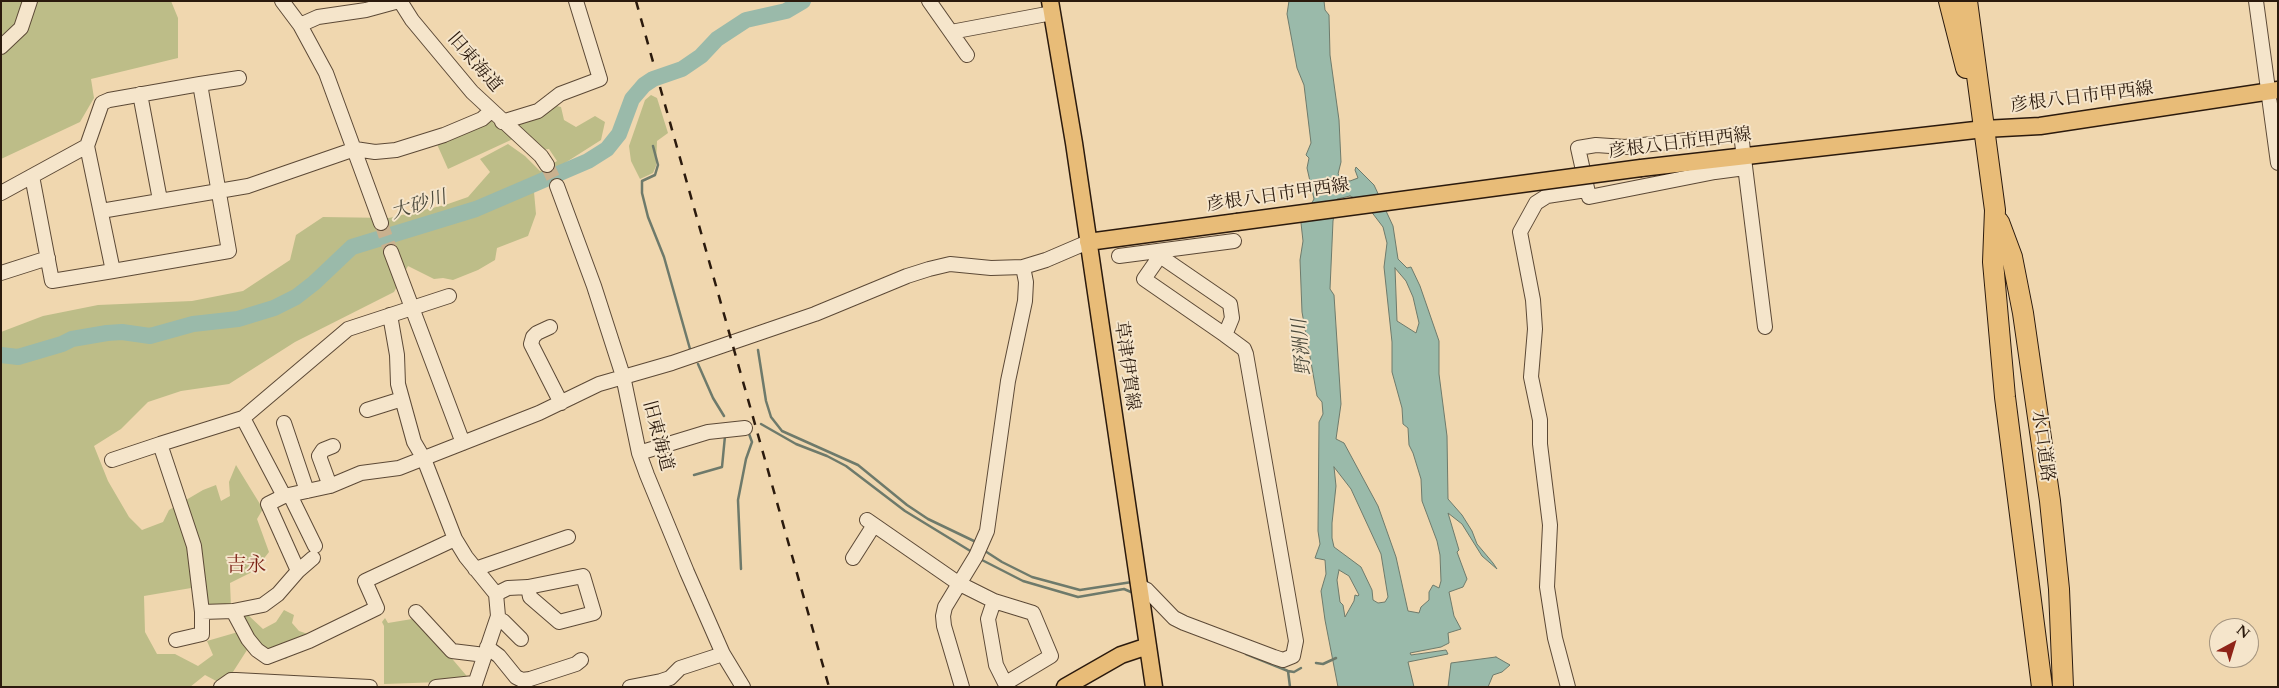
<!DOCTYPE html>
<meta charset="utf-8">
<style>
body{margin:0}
#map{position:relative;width:2279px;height:688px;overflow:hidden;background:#f0d7af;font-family:Cardo,serif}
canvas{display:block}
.frame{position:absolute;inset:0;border:2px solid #2b1a0d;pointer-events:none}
.north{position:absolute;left:2209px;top:618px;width:50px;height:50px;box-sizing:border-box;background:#f5e5cb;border:1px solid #a4947f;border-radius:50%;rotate:39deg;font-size:14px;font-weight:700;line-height:20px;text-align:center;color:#2b1a0d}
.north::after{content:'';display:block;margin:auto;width:18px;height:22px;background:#8f2418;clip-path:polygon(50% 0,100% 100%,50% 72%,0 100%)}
</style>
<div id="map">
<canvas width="2279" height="688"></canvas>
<div class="frame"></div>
<div class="north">N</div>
</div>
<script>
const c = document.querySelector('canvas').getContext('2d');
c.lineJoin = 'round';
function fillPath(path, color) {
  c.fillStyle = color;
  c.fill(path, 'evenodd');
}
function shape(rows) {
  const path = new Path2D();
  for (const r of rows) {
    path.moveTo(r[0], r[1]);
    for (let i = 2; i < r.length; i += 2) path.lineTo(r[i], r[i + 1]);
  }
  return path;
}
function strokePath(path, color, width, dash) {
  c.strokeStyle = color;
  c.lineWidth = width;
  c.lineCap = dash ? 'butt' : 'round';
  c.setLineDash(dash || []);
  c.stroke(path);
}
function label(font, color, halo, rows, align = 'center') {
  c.font = font + ' Cardo,"Noto Serif JP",serif';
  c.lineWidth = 4;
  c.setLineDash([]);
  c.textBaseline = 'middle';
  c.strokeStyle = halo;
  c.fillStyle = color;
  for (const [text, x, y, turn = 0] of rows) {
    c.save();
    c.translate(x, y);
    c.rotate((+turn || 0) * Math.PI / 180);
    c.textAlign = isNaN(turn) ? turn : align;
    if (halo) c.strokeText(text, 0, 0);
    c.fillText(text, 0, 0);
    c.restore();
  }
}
fillPath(shape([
 [1,1,171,1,178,18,178,58,91,79,94,98,80,122,1,159],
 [651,95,657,98,668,133,657,141,656,166,653,173,640,179,631,161,629,146,645,100],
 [552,105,561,107,564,120,576,127,595,116,605,122,601,140,546,175,534,192,536,214,528,236,497,248,495,260,478,270,453,280,443,278,434,279,408,266,394,292,295,342,229,384,181,391,148,402,121,429,94,446,108,481,129,517,142,530,163,522,169,510,203,490,216,485,221,501,230,496,229,482,236,465,263,509,257,519,269,552,254,571,230,583,231,607,209,605,203,586,144,596,145,632,157,654,175,654,198,666,213,655,207,641,238,632,239,614,248,615,263,629,276,622,284,610,294,615,292,623,299,631,311,635,286,659,247,650,231,675,220,683,205,675,190,687,1,687,1,332,43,316,98,305,192,301,243,291,290,260,296,235,323,217,389,218,445,205,468,197,490,172,480,159,508,144,525,156,540,171,557,161,549,149,536,151,512,122],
 [488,118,513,139,448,169,436,142],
 [385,618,388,623,412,619,420,621,471,681,384,684,384,626,382,622]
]), '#bdbd88');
const water = shape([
 [1289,1,1324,1,1325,10,1329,15,1330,55,1339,120,1341,162,1338,174,1342,179,1350,181,1358,178,1355,170,1356,167,1374,185,1393,226,1398,259,1407,268,1411,267,1420,286,1439,341,1439,374,1447,436,1448,499,1462,515,1472,531,1477,544,1493,563,1497,569,1482,556,1462,524,1448,513,1459,550,1457,552,1467,579,1463,587,1449,592,1454,616,1461,629,1448,633,1449,643,1441,647,1410,653,1411,655,1446,650,1448,654,1408,662,1414,687,1338,687,1325,620,1321,591,1326,574,1325,560,1315,558,1320,544,1318,531,1319,422,1323,414,1322,402,1317,396,1302,312,1300,260,1303,241,1301,223,1314,199,1307,168,1309,158,1306,155,1311,143,1304,85,1297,68,1287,14,1289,1],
 [1350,196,1364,202,1383,227,1387,243,1384,267,1392,342,1392,372,1402,408,1403,424,1408,428,1409,445,1413,453,1421,479,1422,501,1437,541,1440,555,1441,581,1439,588,1433,585,1429,592,1429,600,1421,607,1419,613,1408,611,1396,557,1378,506,1344,443,1336,439,1341,404,1334,295,1330,289,1333,221,1337,199,1350,196],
 [1395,268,1406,281,1413,297,1419,323,1416,333,1397,321,1395,268],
 [1334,467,1351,489,1381,554,1388,597,1385,602,1378,603,1373,600,1372,590,1361,567,1334,547,1332,538,1332,523,1336,486,1334,467],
 [1339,570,1349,576,1359,595,1358,596,1355,595,1354,601,1345,617,1343,605,1340,602,1337,580,1339,570],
 [1496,657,1510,665,1502,672,1493,675,1488,687,1448,687,1451,663,1496,657]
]);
fillPath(water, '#9abaaa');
strokePath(water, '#6e7a6b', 1);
strokePath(shape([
 [653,146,658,165,655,175,642,181,642,193,648,217,664,257,690,349],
 [758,350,766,401,771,417,782,431,858,465,907,505,928,519,976,542],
 [698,364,713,398,724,416],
 [761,424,796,444,827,456,846,466,905,511,972,552],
 [694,475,722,467,725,436],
 [985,551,1002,562,1032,577,1080,590,1132,582],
 [980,559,1023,581,1078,597,1124,589,1131,592],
 [741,569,738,500,746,459,752,442,748,431],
 [1246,654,1288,671,1294,672,1301,668],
 [1316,663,1323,664,1336,658],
 [1288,671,1290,687]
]), '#6e7a6b', 2.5);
strokePath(shape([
 [1,355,18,357,62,344,72,339,107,333,122,332,150,336,193,324,238,319,274,308,296,297,314,283,352,247,476,209,588,161,607,149,619,134,632,99,644,85,653,79,682,69,701,56,717,39,746,20,786,11,803,1]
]), '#9abaaa', 16);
strokePath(shape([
 [547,165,557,186],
 [381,223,391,252]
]), '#c9b18f', 14, [14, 7]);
const minor = shape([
 [282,1,300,25,326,73,381,223],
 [400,1,412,20,472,92,541,156,547,165],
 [929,1,967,55],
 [2256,1,2278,163],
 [300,25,318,17,366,10,399,1],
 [951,32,1052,13],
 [1,47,21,28,30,1],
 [200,84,239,78],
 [140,94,160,200],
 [502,122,538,111,560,94,600,79,576,1],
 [1745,168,1715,172,1589,197,1578,148,1596,145,1625,147,1741,134,1765,327],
 [32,176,52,281,113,271,229,251,200,84,109,100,102,103,87,146,113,271],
 [557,186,594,286,623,376,639,453,647,475,687,572,723,654,743,687],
 [1,193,87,146],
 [101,211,248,186,355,149,375,152,396,150,444,135,482,119,491,111],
 [391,252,463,443],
 [1119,256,1234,241],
 [1160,256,1230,304,1232,318,1225,335,1144,279,1160,256],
 [1,273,48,258],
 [390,315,397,355,398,384,414,442,424,459,455,539,466,557,496,594,498,616,474,687],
 [550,327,537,333,533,337,531,344,561,403],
 [367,410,402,399],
 [243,418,284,496],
 [284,423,307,491],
 [639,453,708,432,745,428],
 [112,460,160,444],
 [330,486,319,456,323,450,333,446],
 [290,495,315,546],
 [867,520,958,583,994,601,1033,613,1051,656,1006,683],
 [853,558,874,525],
 [475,569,568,537],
 [298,571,313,558],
 [1139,586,1147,590,1174,618,1184,623,1274,657,1283,660,1293,656,1296,641,1246,354,1244,349,1225,335],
 [496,594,508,588,528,587,583,576,594,613,559,622,530,597,528,587],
 [994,601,988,619,996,665,1007,687],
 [233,611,263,605,278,594,298,571,268,504,284,496,330,486,361,473,399,468,539,413,599,384,672,363,815,314,907,276,929,269,950,264,991,268,1023,267,1046,260,1088,242],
 [202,612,194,546,160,444,243,418,348,329,449,296],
 [416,612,452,651,485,655],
 [497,619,503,621,521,639],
 [176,640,202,634,202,612,233,611,248,639,257,650,267,657,309,641,377,608,365,581,455,539],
 [487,647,499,656,516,677,522,680,530,679,576,664,581,660],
 [221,687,231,680,236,680,370,687],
 [436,687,474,683],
 [630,687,661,681,670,678,680,668,723,654],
 [962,687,944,626,943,616,945,607,976,556,987,531,1008,381,1025,301,1026,282,1023,267],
 [1568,687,1555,638,1547,587,1550,525,1540,444,1540,420,1531,377,1535,329,1533,300,1520,232,1536,203,1547,196,1586,190]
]);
const major = shape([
 [1050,1,1074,143,1154,687],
 [1641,168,1984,129,2040,126,2278,90],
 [1088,242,1237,222],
 [1065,687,1121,655,1148,646]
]);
const highway = shape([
 [1949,1,1966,68],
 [1967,1,1995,210,1993,262,2005,397,2042,687],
 [1999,222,2012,257,2023,313,2050,501,2059,589,2063,687]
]);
strokePath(minor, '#5c4936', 16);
strokePath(major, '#2b1a0d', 19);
strokePath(highway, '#2b1a0d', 22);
strokePath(minor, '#f5e5cb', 14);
strokePath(major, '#e8bc78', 16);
strokePath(highway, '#e8bc78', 20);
strokePath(shape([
 [636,1,655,69],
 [660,87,829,687]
]), '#2b1a0d', 2.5, [9, 9]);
const majorBridge = shape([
 [1237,222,1641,168]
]);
strokePath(majorBridge, '#2b1a0d', 19, []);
strokePath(majorBridge, '#e8bc78', 16);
label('18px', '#2b1a0d', '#f5e5cb', [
 ["旧東海道",474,63,49],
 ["彦根八日市甲西線",2082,98,-7],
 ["彦根八日市甲西線",1680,144,-7],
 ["彦根八日市甲西線",1278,196,-8],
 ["草津伊賀線",1126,366,82],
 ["旧東海道",657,436,75],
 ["水口道路",2042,446,82]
]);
label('italic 19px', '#4c4a3c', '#f5e5cb', [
 ["大砂川",419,206,-17],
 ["野洲川",1303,347,-95]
]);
label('20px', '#7a1f14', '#f5e5cb', [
 ["吉永",246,566]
]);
</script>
